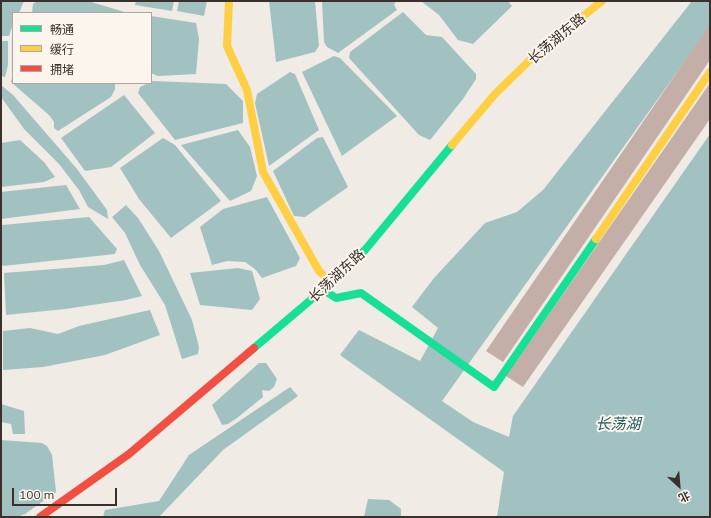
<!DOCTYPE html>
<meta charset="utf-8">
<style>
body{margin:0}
#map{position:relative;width:711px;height:518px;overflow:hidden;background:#f0ebe5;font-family:Mulish,"Noto Sans SC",sans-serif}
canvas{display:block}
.frame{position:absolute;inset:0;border:2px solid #3b302b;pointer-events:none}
.legend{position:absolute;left:12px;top:12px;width:140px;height:72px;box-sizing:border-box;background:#fbf5ee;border:1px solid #aea6a0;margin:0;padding:5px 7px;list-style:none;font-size:12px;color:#3b302b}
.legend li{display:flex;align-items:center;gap:8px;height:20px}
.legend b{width:20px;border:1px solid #aea6a0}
.north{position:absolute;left:659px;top:466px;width:40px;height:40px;-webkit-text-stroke:3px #fbf5ee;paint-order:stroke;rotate:154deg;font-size:11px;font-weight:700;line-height:16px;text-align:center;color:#3b302b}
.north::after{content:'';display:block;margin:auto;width:14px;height:18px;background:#3b302b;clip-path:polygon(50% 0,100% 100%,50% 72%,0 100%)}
.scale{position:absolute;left:12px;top:488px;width:105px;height:18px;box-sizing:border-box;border:2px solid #3b302b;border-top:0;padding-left:5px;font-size:12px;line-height:14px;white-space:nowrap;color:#3b302b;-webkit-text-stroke:3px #fbf5ee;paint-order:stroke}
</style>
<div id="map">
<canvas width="711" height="518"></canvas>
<div class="frame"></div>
<ul class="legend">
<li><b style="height:5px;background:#16e098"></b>畅通</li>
<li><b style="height:5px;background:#ffcf43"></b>缓行</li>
<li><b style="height:5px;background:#f24e42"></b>拥堵</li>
</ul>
<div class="north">北</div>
<div class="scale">100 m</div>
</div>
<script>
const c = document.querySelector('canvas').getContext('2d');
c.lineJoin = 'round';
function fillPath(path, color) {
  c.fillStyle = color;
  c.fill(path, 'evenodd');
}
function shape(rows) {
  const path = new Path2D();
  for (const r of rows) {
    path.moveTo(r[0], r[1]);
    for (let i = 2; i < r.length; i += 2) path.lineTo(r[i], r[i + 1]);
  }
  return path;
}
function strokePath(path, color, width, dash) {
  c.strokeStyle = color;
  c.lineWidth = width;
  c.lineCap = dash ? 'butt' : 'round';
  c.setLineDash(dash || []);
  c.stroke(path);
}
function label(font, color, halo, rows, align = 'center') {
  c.font = font + ' Mulish,"Noto Sans SC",sans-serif';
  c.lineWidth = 4;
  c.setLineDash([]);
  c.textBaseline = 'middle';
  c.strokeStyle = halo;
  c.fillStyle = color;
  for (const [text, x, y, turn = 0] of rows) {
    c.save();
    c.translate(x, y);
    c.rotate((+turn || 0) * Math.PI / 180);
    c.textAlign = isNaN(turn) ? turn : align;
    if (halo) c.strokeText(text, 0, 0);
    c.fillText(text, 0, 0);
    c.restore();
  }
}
fillPath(shape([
 [1,1,24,1,19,13,13,13,13,24,9,36,1,36],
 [37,1,88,1,128,13,32,13,33,4],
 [136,1,174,1,172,11,135,5],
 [179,1,207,1,204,16,177,11],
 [269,1,315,1,319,46,315,52,276,62],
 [322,1,396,1,394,5,397,10,338,53,327,47,324,42],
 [421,1,508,1,512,6,473,44,458,40,439,15],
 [692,1,710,1,710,26,442,401,473,422,509,437,513,416,710,134,710,517,497,517,504,472,340,355,359,330,420,361,438,328,412,307,434,278,485,223,517,212,543,190],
 [403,12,426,35,442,37,476,74,476,79,463,99,430,140,419,135,349,58,350,52],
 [151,16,196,23,199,39,196,74,158,76,151,73],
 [1,41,8,41,8,65,5,77,1,76],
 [334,56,340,58,397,116,342,156,302,72],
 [290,72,295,74,319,130,269,166,255,103,257,94],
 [13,74,13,83,115,83,115,89,111,97,58,131,54,128,54,122,50,116,11,82],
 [153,81,226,84,243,101,243,123,175,140,138,93,140,87],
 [1,85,13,95,77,169,107,210,108,219,88,207,79,190,59,164,24,129,1,97],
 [124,95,155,133,111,167,85,171,61,138],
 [238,130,250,147,257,176,251,191,230,201,181,145],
 [323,137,348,187,305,217,294,216,273,171,317,138],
 [163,138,175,145,221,201,171,238,139,199,120,168],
 [20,140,44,162,55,177,44,182,1,187,1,143],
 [66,185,80,209,1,219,1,192],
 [267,197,300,258,296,266,262,278,255,269,245,262,227,261,212,265,200,227,223,209],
 [126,205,138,218,159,251,192,320,199,347,198,354,182,359,165,305,140,265,125,233,112,217],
 [89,217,117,249,115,254,3,266,1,263,2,225],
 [124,260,142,296,126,300,65,309,6,315,4,273,104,265],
 [238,268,252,271,260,299,252,310,200,305,190,273],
 [150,310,160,335,105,355,43,367,3,370,3,331,30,328,58,334,79,326],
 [259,363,266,363,277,379,274,387,269,391,262,390,263,397,237,418,228,424,222,425,212,405],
 [290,387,298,396,223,450,159,517,103,517,105,510,159,501,189,455],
 [1,404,24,411,25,434,13,434,11,424,1,422],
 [1,440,42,443,47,446,52,455,56,492,25,514,17,517,1,517],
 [368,499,389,500,401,509,401,517,364,517]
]), '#a1c2c1');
fillPath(shape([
 [710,24,710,60,503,362,486,351],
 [710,83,710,119,523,387,506,376]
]), '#c3afa7');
strokePath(shape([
 [322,289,336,298,361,293,494,387,596,239],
 [254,348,313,298,365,250,452,145]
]), '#16e098', 8);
strokePath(shape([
 [229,1,227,46,247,90,263,172,319,271,330,282],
 [452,145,495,94,533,57,602,1],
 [596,239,710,72]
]), '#ffcf43', 8);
strokePath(shape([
 [40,517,129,454,254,348]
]), '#f24e42', 8);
label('14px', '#3b302b', '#fbf5ee', [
 ["长荡湖东路",557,39,-40],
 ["长荡湖东路",337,276,-43]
]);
label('italic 15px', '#1f5a5e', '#fbf5ee', [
 ["长荡湖",618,424]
]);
</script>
